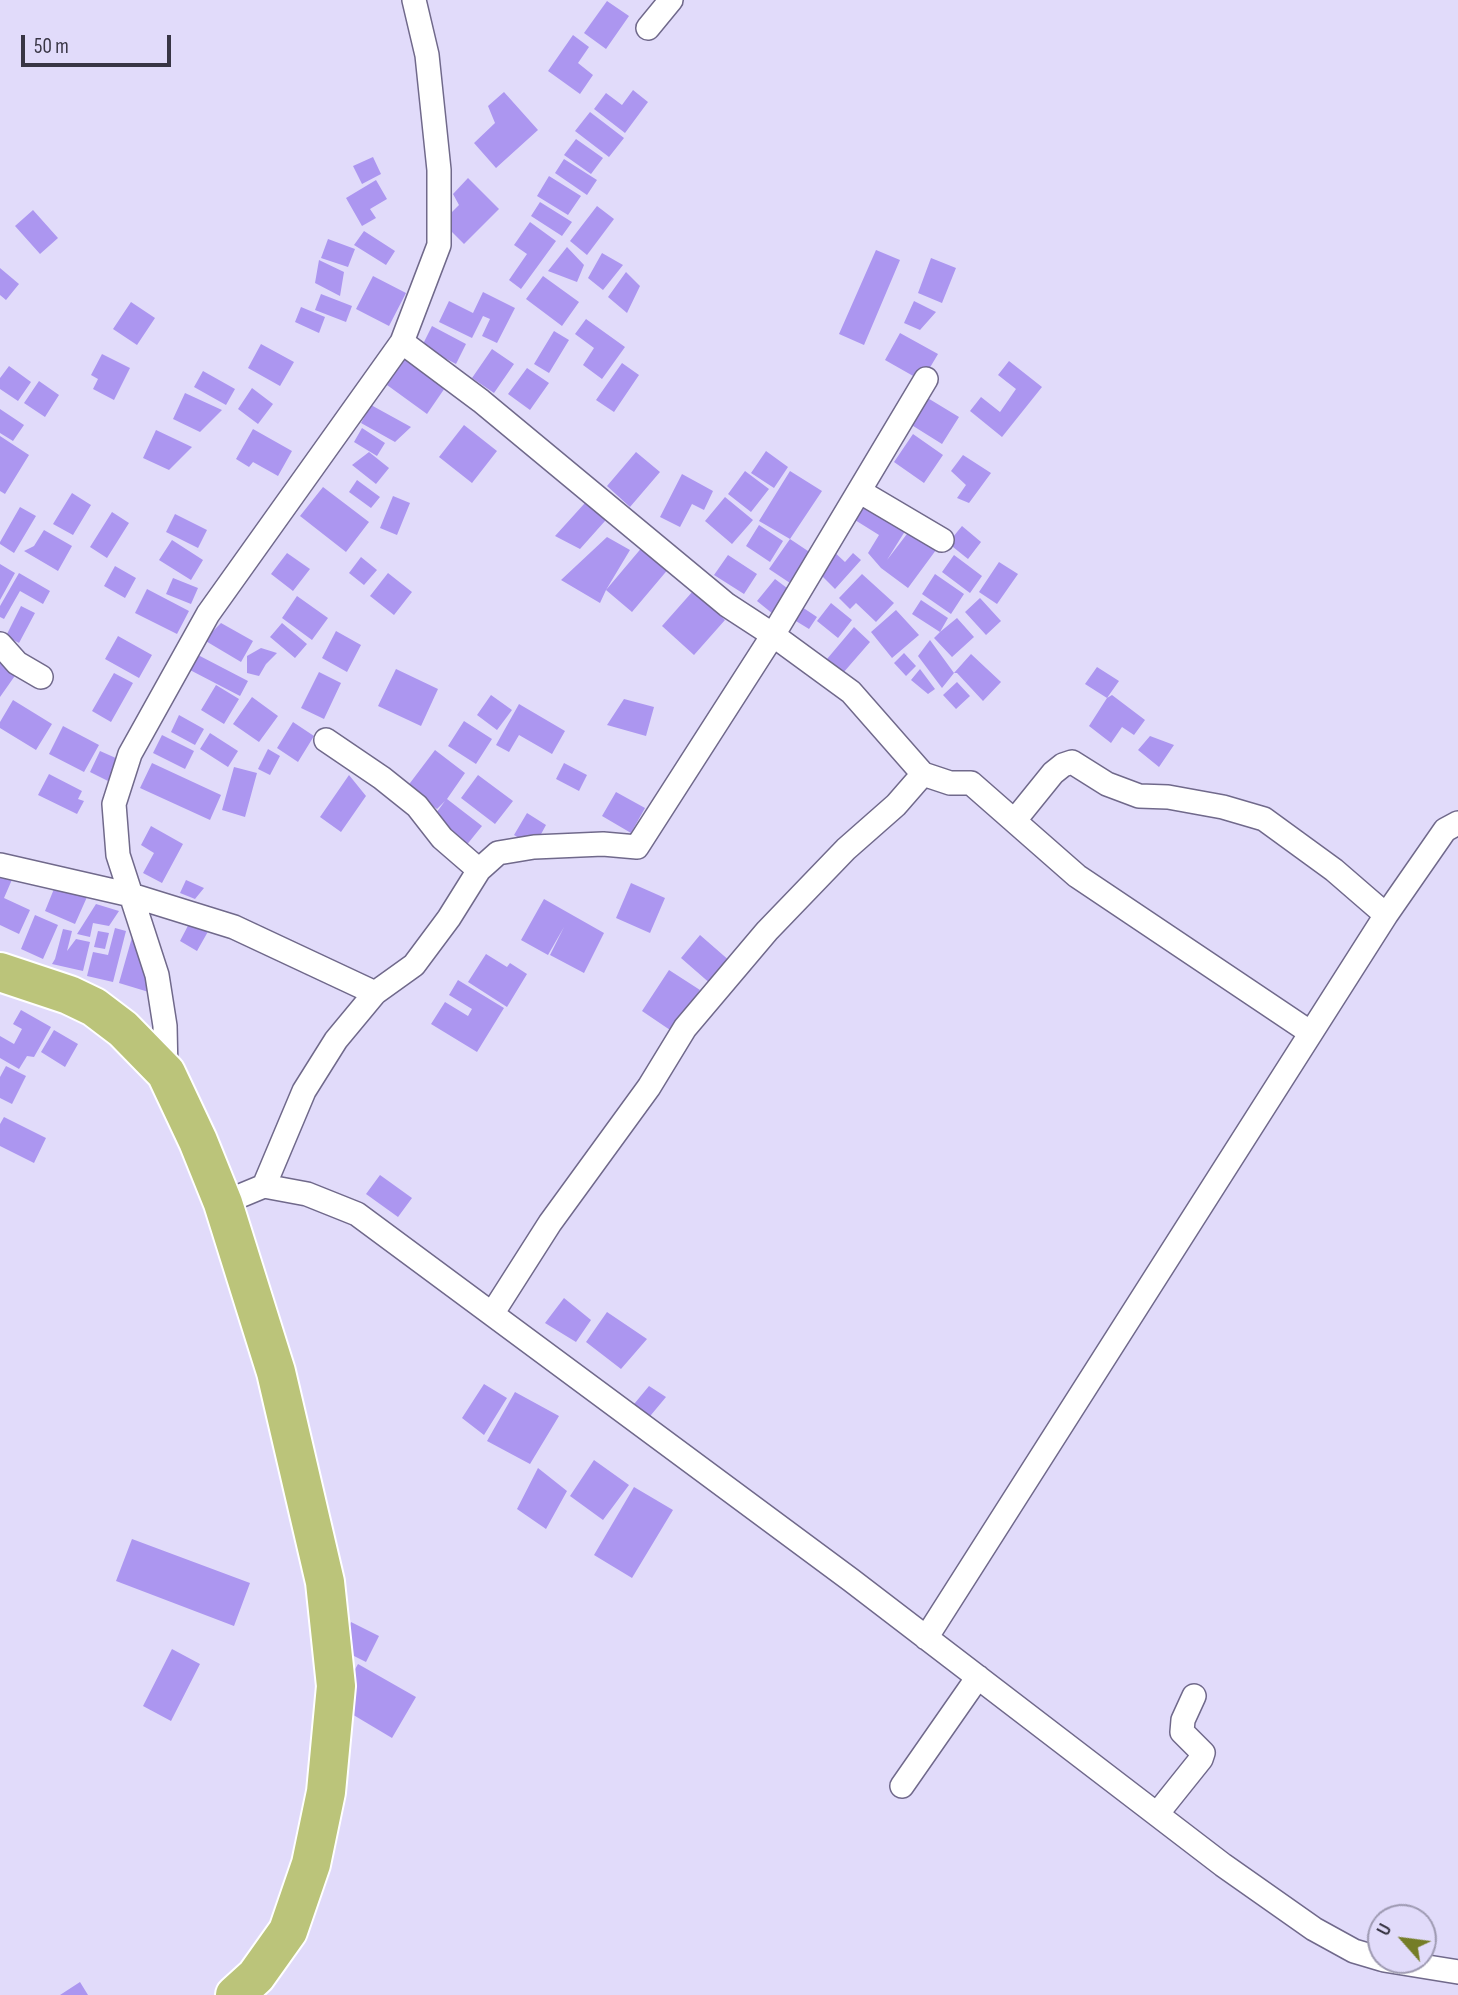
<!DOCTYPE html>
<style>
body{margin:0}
#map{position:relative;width:1458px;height:1995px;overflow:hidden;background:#e1dbfa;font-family:"Sofia Sans Condensed",sans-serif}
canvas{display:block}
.north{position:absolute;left:1367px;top:1904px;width:70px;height:70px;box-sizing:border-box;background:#e1dbfa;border:2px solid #9d99b1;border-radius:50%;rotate:298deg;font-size:19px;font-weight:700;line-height:28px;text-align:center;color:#383544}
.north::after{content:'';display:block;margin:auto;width:24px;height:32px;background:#757d27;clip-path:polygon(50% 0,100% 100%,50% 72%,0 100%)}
.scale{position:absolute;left:21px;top:35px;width:150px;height:32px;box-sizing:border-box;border:4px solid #383544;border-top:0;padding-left:9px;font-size:21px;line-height:24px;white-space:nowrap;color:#383544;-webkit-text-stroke:5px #e1dbfa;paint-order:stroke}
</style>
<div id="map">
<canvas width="1458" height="1995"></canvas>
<div class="north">U</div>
<div class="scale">50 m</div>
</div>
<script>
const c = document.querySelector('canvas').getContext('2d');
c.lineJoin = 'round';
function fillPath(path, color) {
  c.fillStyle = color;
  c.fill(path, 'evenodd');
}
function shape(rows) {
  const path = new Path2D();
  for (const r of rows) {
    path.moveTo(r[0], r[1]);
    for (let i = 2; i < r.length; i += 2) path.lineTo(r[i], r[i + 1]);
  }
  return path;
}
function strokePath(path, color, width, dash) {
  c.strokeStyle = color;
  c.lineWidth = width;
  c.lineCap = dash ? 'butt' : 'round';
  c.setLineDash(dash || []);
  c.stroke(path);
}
fillPath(shape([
 [607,1,629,16,606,49,584,33],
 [573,35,589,47,578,63,593,75,580,94,548,71],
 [633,90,648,102,625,133,594,109,606,93,622,105],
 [504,92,538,130,496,168,474,143,495,123,488,106],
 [590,112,624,138,609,157,575,131],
 [576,139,603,158,591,174,564,155],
 [373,157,381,174,362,184,353,166],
 [564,159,597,180,587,195,555,173],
 [549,176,581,196,568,215,537,196],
 [468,178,499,209,464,244,442,222,459,205,453,194],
 [376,180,387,199,370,209,376,218,362,226,346,198],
 [540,202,572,222,562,236,531,216],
 [597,206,614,219,587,255,570,241],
 [33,210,58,238,40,254,15,226],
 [530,222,556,241,521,289,509,280,527,254,514,245],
 [364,231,395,251,386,265,354,245],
 [328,239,355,249,348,267,321,258],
 [567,247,584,265,577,282,548,271],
 [876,250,900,260,864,345,839,334],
 [602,253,623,265,603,290,588,278],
 [931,258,956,268,942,303,918,293],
 [319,260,344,272,340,296,315,283],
 [0,268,19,284,6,300,0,295],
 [626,272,640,286,627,313,608,297],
 [373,276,406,293,389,326,356,309],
 [543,276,579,302,562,326,526,299],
 [483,292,515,308,497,343,482,336,490,319,483,316,472,338,439,322,449,301,473,313],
 [321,294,352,306,346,322,315,310],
 [914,301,936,312,920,330,904,323],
 [131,302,155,318,137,345,113,329],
 [301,307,325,317,319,333,295,322],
 [586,319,625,347,602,379,583,365,594,348,575,334],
 [432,326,466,344,456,364,422,346],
 [554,331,569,340,549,373,534,364],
 [900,333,938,354,922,381,885,360],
 [261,344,294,362,280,386,248,368],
 [492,349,514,364,494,393,472,378],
 [409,353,449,382,427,414,387,385],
 [102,354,130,368,114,400,93,389,98,379,91,375],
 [1009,361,1042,387,1002,437,970,411,981,397,1000,412,1016,389,998,375],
 [622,363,639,375,614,412,596,400],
 [9,366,31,382,18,401,0,389,0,378],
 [527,368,549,383,530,410,508,394],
 [203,371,235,389,226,405,194,387],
 [39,381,59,395,45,417,24,403],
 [252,388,273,404,258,424,238,409],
 [185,393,222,410,200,432,173,419],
 [926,397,959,417,942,444,910,424],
 [371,405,411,427,395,442,361,423],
 [0,409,24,425,13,441,0,433],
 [464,425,497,451,472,483,439,457],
 [362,428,385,443,377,456,354,442],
 [253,429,292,451,278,476,253,462,249,467,236,459],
 [156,430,192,447,169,470,143,458],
 [913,434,943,455,924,483,894,462],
 [0,436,29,455,5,494,0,491],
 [766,451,788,467,774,488,751,473],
 [369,452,389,468,376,484,352,465],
 [636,452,660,472,630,507,607,486],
 [963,455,991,473,969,503,957,498,966,485,951,471],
 [745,471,769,489,751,512,728,494],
 [790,471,822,491,790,539,811,553,790,583,769,569,790,539,759,521],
 [682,474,713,491,704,510,692,504,680,527,660,517],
 [357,480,380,497,371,508,349,492],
 [323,487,369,522,346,552,300,516],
 [72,493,91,505,73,535,53,524],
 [594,493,613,512,580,549,555,536],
 [393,496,410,503,397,535,380,528],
 [725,497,753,520,732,544,705,521],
 [866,502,907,528,887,560,910,530,936,550,908,588,881,568,868,553,879,535,855,520],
 [20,507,36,516,14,553,0,544,0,542],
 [112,512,129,523,107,558,90,547],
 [175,514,207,530,198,548,166,532],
 [759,525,783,541,770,562,746,546],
 [962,526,981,542,968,559,948,543],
 [44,530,72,546,58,571,24,551,34,546],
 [607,537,630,550,606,590,649,539,675,561,632,612,606,590,600,603,561,580],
 [172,540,203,560,191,580,159,560],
 [831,549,845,562,853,553,861,560,835,589,819,573],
 [287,553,310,569,293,591,271,574],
 [728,555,757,574,744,594,714,575],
 [954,555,982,576,970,593,942,572],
 [361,557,377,570,364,585,349,573],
 [999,562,1018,574,997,604,979,592],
 [0,564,15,573,0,600],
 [115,566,136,578,125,598,104,586],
 [19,573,50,591,43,604,20,591,4,619,0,617,0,606],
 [388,573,412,592,394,615,370,596],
 [862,574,894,603,876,622,856,603,850,609,839,598],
 [935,574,964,594,951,614,922,594],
 [173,578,198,588,191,604,166,594],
 [775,579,791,591,773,614,757,601],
 [147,589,189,611,177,634,135,613],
 [693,591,725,620,694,655,662,626],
 [297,596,328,618,312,640,282,618],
 [980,598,1001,621,986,635,965,612],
 [921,600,948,618,940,632,957,618,974,637,952,657,934,638,940,632,912,614],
 [831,603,852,620,838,638,817,621],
 [799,605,817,617,809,629,791,618],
 [21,606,35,613,19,643,6,636],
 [896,610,919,635,892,658,871,632],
 [221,623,253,641,241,662,204,640],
 [282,623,307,644,295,658,270,637],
 [854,627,870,642,843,673,827,659],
 [336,631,361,645,347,672,322,658],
 [118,636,152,655,139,678,105,659],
 [930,640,954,673,971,654,1001,682,983,701,957,673,954,673,942,688,918,656],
 [261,648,277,653,266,664,259,676,247,673,247,656],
 [904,653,916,666,906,676,894,663],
 [198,655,248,681,240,696,190,670],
 [0,656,19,670,0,697],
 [1097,667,1119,681,1107,698,1085,684],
 [396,669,438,689,421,726,378,706],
 [920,669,935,689,928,694,911,680],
 [319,672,341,683,324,719,301,708],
 [114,673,133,683,111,722,92,711],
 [957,682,970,696,956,709,943,695],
 [216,685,239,699,224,724,201,710],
 [491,695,512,710,497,730,477,715],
 [1112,695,1145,720,1134,735,1122,727,1111,743,1089,726,1107,698],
 [252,697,278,716,259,742,233,724],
 [624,699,654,707,646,736,607,725],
 [13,700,52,724,36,750,0,728,0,722],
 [519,704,565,731,552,754,519,735,509,752,496,745],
 [179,715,204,729,195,745,171,732],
 [464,721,492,739,476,764,448,746],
 [293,722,314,736,298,762,277,748],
 [63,726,99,745,84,772,49,754],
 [210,733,238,751,228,767,200,749],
 [162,735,194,751,185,769,153,753],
 [1150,736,1174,745,1159,767,1138,750],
 [268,749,280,756,270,775,258,769],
 [435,750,465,773,447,799,482,826,465,847,431,820,445,801,437,809,407,787],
 [100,751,118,759,108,781,90,772],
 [152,763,221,795,210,820,140,788],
 [564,763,587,775,579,791,556,779],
 [234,767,257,773,245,817,222,810],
 [49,774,82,791,78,799,84,801,77,814,38,795],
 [349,775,366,796,341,832,320,817],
 [478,775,513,801,495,824,461,798],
 [616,792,645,808,631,833,602,816],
 [527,813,546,825,534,847,514,835],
 [151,826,183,844,162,883,143,873,154,853,141,845],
 [0,868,14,875,4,898,30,910,19,934,0,925],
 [186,880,204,888,195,899,180,893],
 [631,883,665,898,650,933,616,918],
 [56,884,87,897,75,924,45,911],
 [544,899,604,933,584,973,550,955,564,927,548,955,521,940],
 [96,904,119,911,109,926,93,923,90,937,77,934],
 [35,915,58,925,43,959,21,949],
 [192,918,210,928,197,951,180,941],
 [115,928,126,931,113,982,87,976,93,952,108,955],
 [63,929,72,931,67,951,76,939,90,942,83,971,52,964,55,959],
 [98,931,109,933,105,949,94,947],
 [133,934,152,993,119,983],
 [700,935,731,962,712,985,681,958],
 [486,954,507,967,510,963,527,974,507,1007,468,982],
 [669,970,700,990,673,1032,642,1011],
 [458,980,504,1008,477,1052,431,1024,445,1002,468,1016,472,1009,449,995],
 [21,1010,51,1027,34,1057,27,1056,19,1069,0,1058,0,1036,14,1044,22,1029,13,1024],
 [54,1030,78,1044,65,1067,41,1052],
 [6,1066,26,1076,12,1104,0,1098,0,1077],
 [4,1117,46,1138,34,1163,0,1146,0,1124],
 [380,1175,412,1198,398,1217,366,1194],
 [564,1298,591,1320,576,1342,545,1323],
 [607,1312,647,1339,621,1369,586,1342],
 [484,1384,507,1398,484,1435,462,1418],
 [649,1386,666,1397,646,1421,630,1409],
 [515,1392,559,1416,530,1464,487,1441],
 [594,1460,629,1485,603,1520,570,1496],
 [538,1468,567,1491,546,1529,517,1509],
 [634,1487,673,1510,632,1578,594,1555],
 [132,1539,250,1583,234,1626,116,1581],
 [351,1622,379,1636,366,1662,338,1648],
 [172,1649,200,1664,171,1721,143,1706],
 [358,1664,416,1697,392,1738,335,1704],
 [80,1982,88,1995,60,1995]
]), '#ac96f0');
const street = shape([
 [648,28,671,0],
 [402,342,481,401,727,605,773,635,851,692,923,774,950,783,971,783,1077,876,1311,1033],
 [859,491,942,540],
 [0,644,17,663,41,677],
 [326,740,382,778,417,806,442,838,479,870],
 [1015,820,1053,773,1063,765,1072,762,1107,784,1139,796,1168,797,1223,807,1264,819,1334,870,1386,915],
 [0,865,131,895,234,927,375,993],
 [166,1073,165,1026,157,975,118,855,114,804,130,754,208,614,402,342,439,245,439,170,427,55,414,0],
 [264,1186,304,1091,336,1040,375,993,414,965,449,918,479,870,498,853,534,847,603,844,637,847,773,635,926,379],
 [223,1203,264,1186,307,1194,357,1214,851,1580,1223,1865,1314,1929,1354,1951,1381,1959],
 [492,1314,550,1223,649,1087,685,1028,767,931,846,849,896,805,923,774],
 [926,1638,1386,915,1445,830,1458,823],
 [902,1786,978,1677],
 [1157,1814,1201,1759,1203,1753,1182,1732,1183,1720,1194,1696],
 [1384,1960,1458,1972]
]);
const highway = shape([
 [0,972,69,995,94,1007,123,1029,166,1073,198,1141,223,1203,276,1372,325,1582,336,1686,326,1792,311,1864,288,1931,256,1976,235,1995]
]);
strokePath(street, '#70698b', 26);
strokePath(highway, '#fff', 42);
strokePath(street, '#fff', 23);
strokePath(highway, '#bbc47a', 38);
</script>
